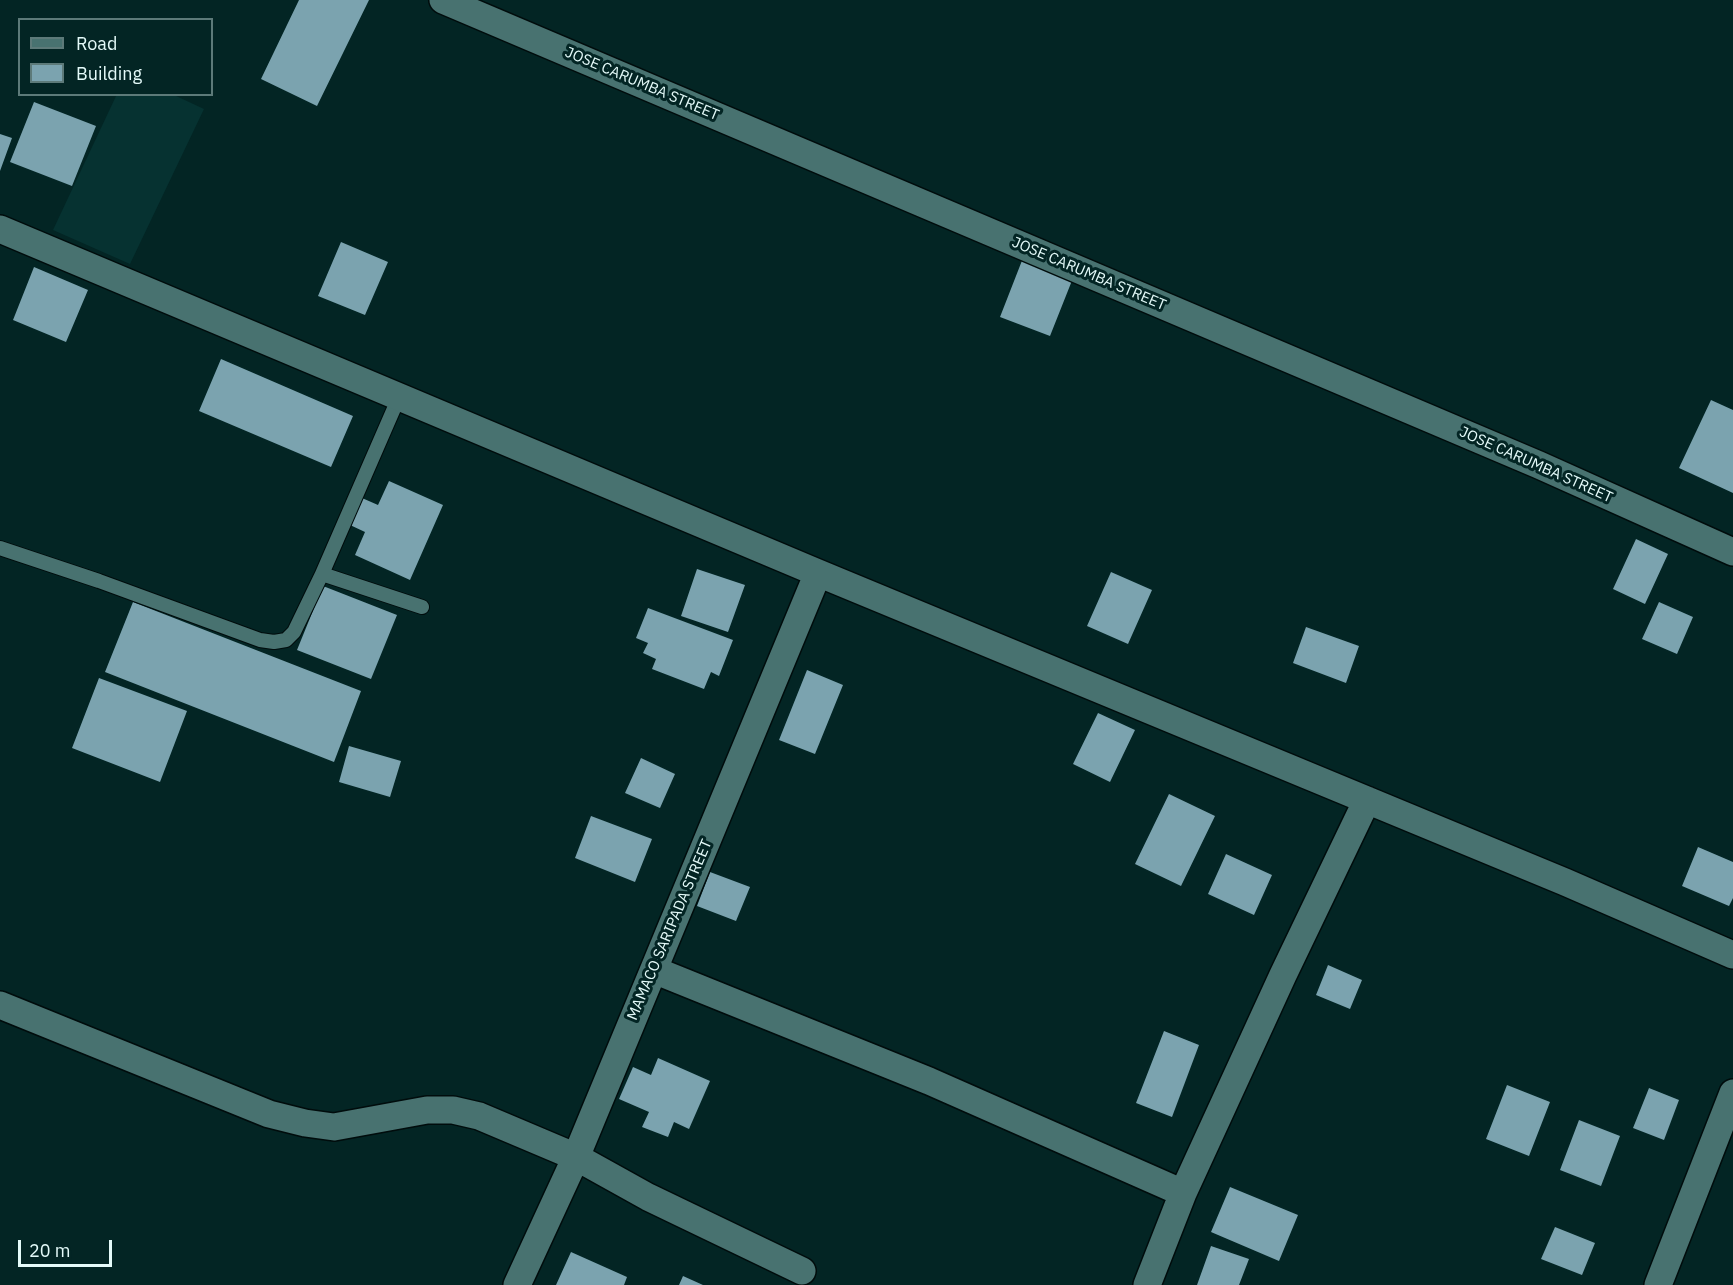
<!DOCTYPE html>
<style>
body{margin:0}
#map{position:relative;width:1733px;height:1285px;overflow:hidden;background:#032524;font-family:"IBM Plex Sans",sans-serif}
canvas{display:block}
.legend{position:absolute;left:18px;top:18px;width:195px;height:78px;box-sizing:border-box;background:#032524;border:2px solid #5d7a79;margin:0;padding:8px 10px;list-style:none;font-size:18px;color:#e4faf9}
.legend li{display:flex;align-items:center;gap:12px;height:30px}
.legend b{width:30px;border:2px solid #5d7a79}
.scale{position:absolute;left:18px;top:1240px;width:94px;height:27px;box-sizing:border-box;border:3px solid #e4faf9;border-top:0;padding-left:8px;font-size:18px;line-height:21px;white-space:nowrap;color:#e4faf9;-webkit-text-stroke:4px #032524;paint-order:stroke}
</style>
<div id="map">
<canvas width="1733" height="1285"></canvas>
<ul class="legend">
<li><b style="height:8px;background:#487270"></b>Road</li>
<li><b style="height:16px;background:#7ba3af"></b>Building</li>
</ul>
<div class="scale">20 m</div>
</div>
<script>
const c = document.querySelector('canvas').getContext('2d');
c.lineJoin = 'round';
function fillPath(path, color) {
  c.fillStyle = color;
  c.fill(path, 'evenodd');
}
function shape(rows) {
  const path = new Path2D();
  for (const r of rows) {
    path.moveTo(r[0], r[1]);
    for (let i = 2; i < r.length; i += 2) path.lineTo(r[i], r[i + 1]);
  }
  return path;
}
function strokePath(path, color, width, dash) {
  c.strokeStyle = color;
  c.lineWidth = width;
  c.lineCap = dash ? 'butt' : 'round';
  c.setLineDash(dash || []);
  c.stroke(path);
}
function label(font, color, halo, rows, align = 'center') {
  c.font = font + ' "IBM Plex Sans",sans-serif';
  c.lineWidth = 6;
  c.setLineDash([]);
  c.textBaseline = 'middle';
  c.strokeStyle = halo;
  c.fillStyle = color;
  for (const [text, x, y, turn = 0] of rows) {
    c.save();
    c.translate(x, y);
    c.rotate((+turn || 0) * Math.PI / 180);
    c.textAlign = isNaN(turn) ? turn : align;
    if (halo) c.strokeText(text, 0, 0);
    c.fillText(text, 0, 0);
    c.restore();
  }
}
fillPath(shape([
 [117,94,174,95,204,109,130,264,53,230]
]), '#063231');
fillPath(shape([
 [299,0,369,0,317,106,261,79],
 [34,102,96,126,72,186,10,162],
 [0,134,12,138,0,171],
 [341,242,388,262,365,315,318,296],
 [1023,258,1073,278,1050,336,1000,317],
 [34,267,88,290,66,342,13,320],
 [221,359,353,416,331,467,199,411],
 [1711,400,1733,410,1733,493,1679,468],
 [389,481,443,505,410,580,355,555,365,532,350,525,362,498,378,505],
 [1636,539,1668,554,1645,604,1613,589],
 [697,569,745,585,728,632,681,616],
 [1111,572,1152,590,1128,644,1087,626],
 [323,586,397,615,371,679,297,650],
 [133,602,361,691,334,762,105,672],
 [1659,602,1693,617,1677,654,1642,639],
 [648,608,733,640,719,676,711,672,704,689,652,669,656,659,643,653,648,643,636,638],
 [1306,627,1359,646,1346,683,1293,663],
 [807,670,843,685,815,754,779,740],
 [99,678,187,711,160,782,72,748],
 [1098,713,1135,730,1110,782,1073,764],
 [349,746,401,761,390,797,339,782],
 [641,758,675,774,660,808,625,793],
 [1169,794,1215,816,1181,886,1135,864],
 [591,816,652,839,635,882,575,858],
 [1698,847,1733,862,1733,898,1729,906,1682,886],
 [1226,854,1272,875,1254,915,1208,894],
 [710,872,750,887,736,921,697,906],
 [1328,965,1362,980,1350,1009,1316,995],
 [1164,1031,1199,1045,1172,1117,1136,1103],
 [658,1058,710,1081,689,1129,674,1122,668,1137,642,1127,649,1112,619,1099,633,1067,651,1075],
 [1507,1085,1550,1102,1529,1156,1486,1139],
 [1649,1088,1679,1100,1664,1140,1633,1128],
 [1579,1120,1620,1136,1601,1186,1560,1170],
 [1230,1187,1298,1215,1279,1261,1211,1232],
 [1555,1227,1595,1243,1582,1275,1541,1259],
 [1211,1246,1249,1259,1239,1285,1197,1285],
 [571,1252,627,1277,624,1285,556,1285],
 [683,1276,703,1285,679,1285]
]), '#7ba3af');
const lane = shape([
 [0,548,99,581,260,640,274,642,286,640,294,632,322,574,399,397],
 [322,574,422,607]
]);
const street = shape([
 [443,0,1539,465,1733,552],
 [0,229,818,573,1565,882,1733,955],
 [654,970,929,1081,1183,1193],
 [0,1005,269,1114,305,1123,334,1127,427,1110,453,1110,479,1116,576,1157,648,1197,802,1271],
 [517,1285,576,1157,818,573],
 [1147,1285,1183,1193,1283,975,1367,800],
 [1658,1285,1733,1093]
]);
strokePath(lane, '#000c0c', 16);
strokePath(street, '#000c0c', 30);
strokePath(lane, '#487270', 14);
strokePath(street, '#487270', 27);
label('15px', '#e4faf9', '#032524', [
 ["JOSE CARUMBA STREET",642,84,23],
 ["JOSE CARUMBA STREET",1089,274,23],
 ["JOSE CARUMBA STREET",1536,465,24],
 ["MAMACO SARIPADA STREET",670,930,-67]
]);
</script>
